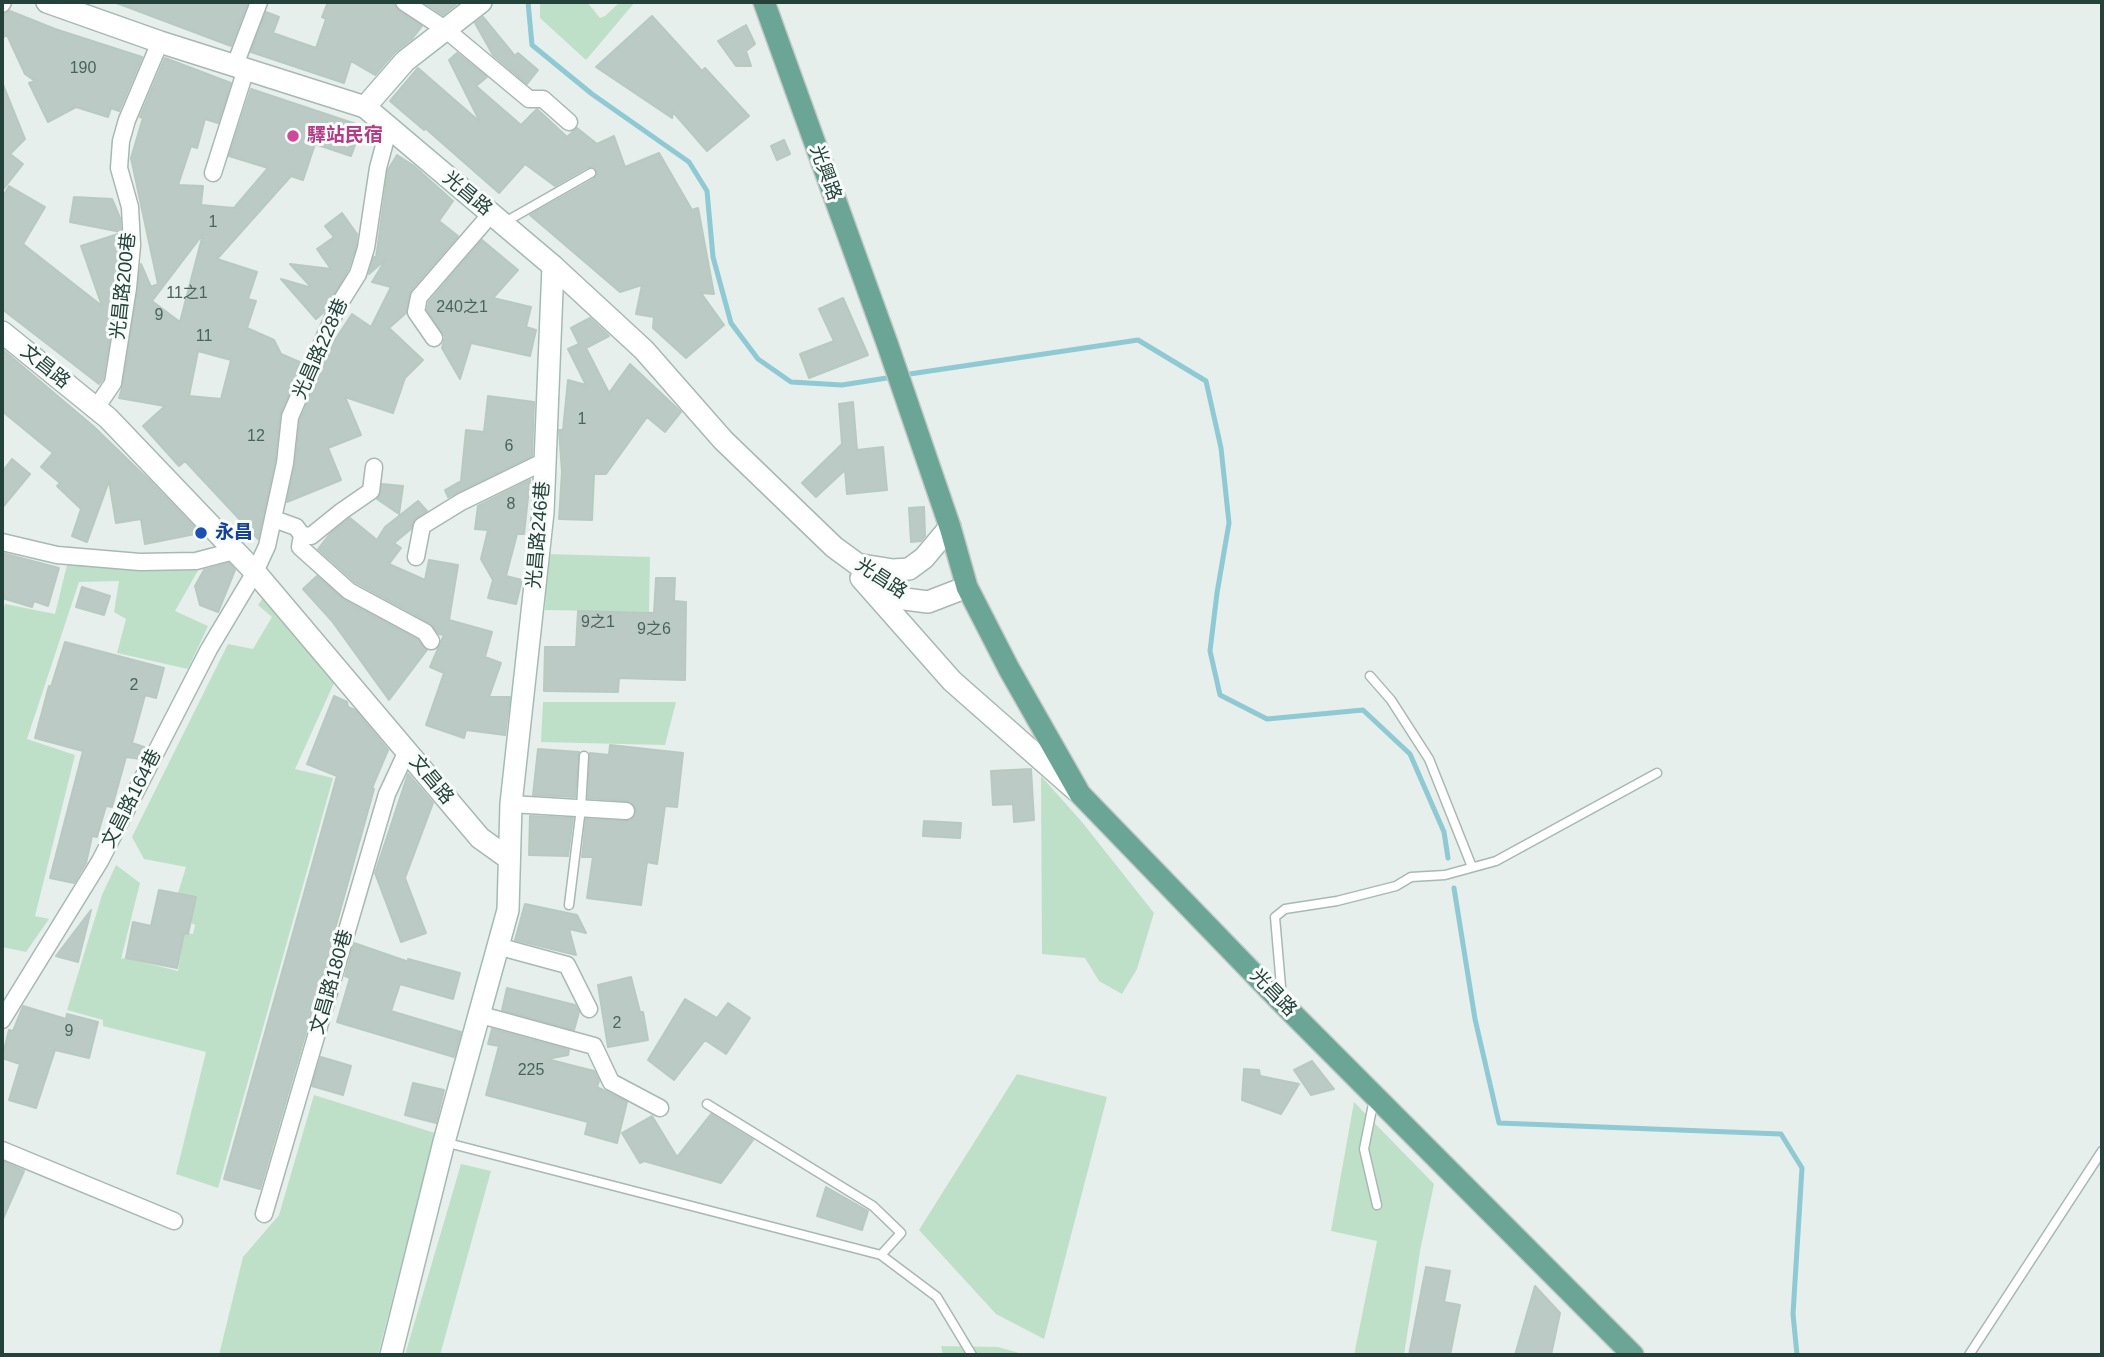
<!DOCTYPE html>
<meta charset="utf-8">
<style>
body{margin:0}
#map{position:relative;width:2104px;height:1357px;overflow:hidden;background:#e6efeb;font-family:Arial,sans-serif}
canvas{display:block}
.frame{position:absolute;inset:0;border:4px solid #24423a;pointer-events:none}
</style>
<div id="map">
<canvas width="2104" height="1357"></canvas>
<div class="frame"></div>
</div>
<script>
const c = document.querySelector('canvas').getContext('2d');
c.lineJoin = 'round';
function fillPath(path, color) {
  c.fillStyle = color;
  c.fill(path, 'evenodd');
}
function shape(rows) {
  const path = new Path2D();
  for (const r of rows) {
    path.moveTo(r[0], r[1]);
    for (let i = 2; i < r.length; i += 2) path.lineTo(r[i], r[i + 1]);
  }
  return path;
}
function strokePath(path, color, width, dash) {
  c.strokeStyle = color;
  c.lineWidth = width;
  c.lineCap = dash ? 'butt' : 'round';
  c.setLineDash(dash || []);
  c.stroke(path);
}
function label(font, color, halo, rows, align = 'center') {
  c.font = font + ' Arial,"Noto Sans TC",sans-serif';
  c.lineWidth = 6;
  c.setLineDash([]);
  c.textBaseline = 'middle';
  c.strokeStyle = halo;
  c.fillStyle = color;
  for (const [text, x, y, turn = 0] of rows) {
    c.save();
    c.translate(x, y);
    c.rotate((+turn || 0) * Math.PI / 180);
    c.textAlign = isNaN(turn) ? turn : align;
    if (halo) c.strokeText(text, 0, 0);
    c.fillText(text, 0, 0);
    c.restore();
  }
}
fillPath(shape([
 [540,2,587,2,600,18,605,16,620,2,635,2,586,60,540,18],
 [547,554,650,557,649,612,545,610],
 [67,565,140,570,200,567,175,611,208,626,188,669,117,653,126,619,114,612,119,581,79,582,27,739,75,755,35,916,49,919,26,952,2,947,2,615,5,604,55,614],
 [263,598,334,683,295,769,333,778,218,1188,176,1174,206,1052,103,1026,103,1020,67,1010,102,895,116,865,140,883,121,959,126,958,178,971,184,933,193,934,195,925,191,923,196,897,178,893,186,867,144,859,132,837,228,644,253,649,272,617,258,605],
 [543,702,676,702,665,745,541,742],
 [1041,776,1082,822,1154,913,1137,969,1122,994,1099,981,1085,958,1042,954],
 [1017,1074,1107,1097,1044,1339,996,1314,919,1230],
 [314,1095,435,1133,378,1355,219,1355,243,1257,279,1215],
 [1354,1102,1434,1184,1420,1251,1404,1355,1354,1355,1377,1241,1331,1231],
 [461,1164,491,1171,440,1355,405,1355],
 [941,1346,998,1347,1026,1355,943,1355]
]), '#bfe0c8');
strokePath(shape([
 [528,2,532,45,592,94,689,162,707,191,713,257,731,323,758,359,791,382,842,385,893,377],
 [903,375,1138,340,1206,381,1221,448,1229,523,1217,593,1210,651,1220,695,1267,719,1363,710,1410,754,1444,832,1448,858],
 [1454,888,1475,1019,1499,1123,1781,1134,1802,1168,1793,1314,1797,1355]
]), '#8ec9d4', 5);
const building = shape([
 [114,2,248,2,231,46,114,2],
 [328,2,394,2,398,10,422,26,412,39,395,52,375,75,351,61,344,83,251,52,266,12,279,17,273,33,316,48,326,19,322,17,328,2],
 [423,2,459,2,443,15,423,2],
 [10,11,55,29,142,57,119,111,111,108,108,117,76,107,48,122,29,83,35,81,25,74,7,35,2,38,2,19,4,14,10,11],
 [652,16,702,71,705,68,749,116,707,151,673,112,672,118,596,67,652,16],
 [483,17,515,56,518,53,538,70,527,84,493,55,475,23,483,17],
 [746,25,755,44,746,51,751,66,736,66,718,41,746,25],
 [457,53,487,77,476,86,521,125,537,109,567,137,577,128,597,144,614,136,625,167,659,153,692,210,698,208,714,294,701,293,724,325,686,358,653,328,654,317,636,314,642,285,620,292,530,215,594,179,597,174,595,168,588,167,555,186,525,164,499,193,425,128,424,130,390,101,418,68,480,122,449,60,457,53],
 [165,58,231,83,218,123,205,119,197,148,191,146,178,185,203,186,201,205,234,208,268,168,229,156,251,89,362,126,351,156,315,144,303,180,291,176,217,259,257,272,248,299,256,301,247,328,274,340,281,354,302,363,280,415,275,461,258,539,185,461,179,466,143,426,165,406,119,398,123,385,141,264,151,287,158,284,131,158,143,118,140,117,165,58],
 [203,234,180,322,152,301,203,234],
 [198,351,231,360,221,399,189,396,198,351],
 [2,82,25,139,10,154,23,164,2,191,2,82],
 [784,140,790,154,777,160,771,146,784,140],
 [397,155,414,166,453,201,439,221,458,236,411,290,406,313,389,328,423,360,405,378,393,413,345,397,361,435,328,448,341,480,287,502,295,465,300,420,335,340,352,314,371,327,391,287,372,282,386,259,369,274,374,257,376,258,388,170,397,155],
 [9,186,45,207,23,244,102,306,81,246,121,233,118,287,103,379,99,384,2,309,2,198,9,186],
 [74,197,112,199,120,218,121,232,70,222,74,197],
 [342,213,357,234,356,246,348,270,324,312,316,319,281,279,312,288,290,264,331,269,317,249,334,237,325,226,342,213],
 [482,240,518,270,493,298,531,307,526,327,536,330,530,356,471,343,460,379,442,348,445,337,427,310,429,302,482,240],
 [843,298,868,355,809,378,800,354,834,341,819,309,843,298],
 [590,318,609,336,586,348,609,393,630,364,681,412,665,432,647,417,606,474,594,474,592,520,559,519,562,472,559,430,563,430,568,380,586,385,568,349,579,344,571,328,590,318],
 [2,349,93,426,151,482,194,527,195,534,145,544,141,519,116,523,109,481,87,542,72,536,81,509,57,486,60,483,41,467,53,453,2,411,2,349],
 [488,396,534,402,532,456,448,497,445,490,461,481,466,430,484,432,488,396],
 [853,402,857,450,883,447,887,490,847,494,845,470,816,497,802,483,842,444,839,404,853,402],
 [12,459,30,474,2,508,2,472,12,459],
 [530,480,524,534,517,534,506,576,522,580,516,604,488,598,493,580,481,559,488,530,475,529,478,506,530,480],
 [382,484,403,486,399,514,377,499,382,484],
 [418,501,427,511,414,520,411,529,394,543,401,548,389,564,425,580,429,560,458,565,449,620,492,632,485,657,501,663,489,697,510,697,505,735,466,730,464,738,426,725,444,673,430,667,444,635,439,634,430,623,355,582,318,549,330,534,350,518,377,540,385,527,418,501],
 [924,507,925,536,921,541,911,542,909,508,924,507],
 [2,553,59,568,48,606,34,601,32,607,2,598,2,553],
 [229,563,235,570,218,612,200,605,195,586,204,570,229,563],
 [317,576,344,600,418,640,427,650,389,700,332,621,303,589,317,576],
 [656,578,675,578,674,601,686,602,685,680,619,678,618,692,544,691,545,647,576,647,578,611,654,613,656,578],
 [82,587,110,596,104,615,76,607,82,587],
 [65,642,164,668,156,698,145,695,132,743,144,747,141,759,126,757,112,807,106,806,97,837,92,836,86,863,74,883,50,878,83,751,35,738,49,686,51,687,65,642],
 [334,696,347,702,348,707,355,710,388,750,372,788,374,789,333,936,334,936,260,1189,224,1179,337,776,307,764,334,696],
 [610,745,683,753,677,807,665,806,657,864,647,862,641,905,587,898,593,857,582,857,586,819,626,821,631,820,636,812,635,806,627,801,588,798,590,753,609,755,610,745],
 [538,749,579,752,575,797,533,795,538,749],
 [1031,769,1034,820,1014,822,1013,804,993,805,991,771,1031,769],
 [408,774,433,803,405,878,426,933,401,942,375,873,408,774],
 [530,816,573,818,568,856,529,855,530,816],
 [924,821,961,823,960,838,923,836,924,821],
 [159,890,196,897,188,934,184,933,177,968,126,958,133,922,151,926,159,890],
 [525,904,577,915,586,933,569,929,576,955,515,940,525,904],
 [91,910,78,962,56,956,91,910],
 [354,943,409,962,408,959,460,973,453,999,400,984,391,1011,461,1032,454,1057,337,1022,350,978,345,976,354,943],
 [631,977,640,1012,643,1012,648,1040,608,1047,598,985,631,977],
 [507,988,575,1005,579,1012,574,1030,502,1010,507,988],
 [685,999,717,1018,728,1003,750,1018,726,1054,705,1040,674,1080,648,1060,685,999],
 [23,1006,66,1019,67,1014,98,1022,89,1058,55,1050,36,1108,9,1100,20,1064,2,1058,9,1030,13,1031,23,1006],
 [492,1029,569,1050,568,1055,547,1059,594,1071,599,1081,597,1087,627,1102,617,1143,585,1134,588,1122,486,1095,499,1046,488,1044,492,1029],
 [321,1057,351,1066,343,1095,312,1086,321,1057],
 [1312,1061,1334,1089,1311,1095,1294,1070,1312,1061],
 [1244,1069,1259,1070,1260,1076,1299,1084,1281,1114,1242,1100,1244,1069],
 [413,1083,444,1090,436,1123,405,1115,413,1083],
 [711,1114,753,1140,721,1183,644,1161,640,1163,622,1133,652,1116,677,1157,711,1114],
 [2,1161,24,1171,2,1221,2,1161],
 [826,1187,868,1211,862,1230,817,1216,826,1187],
 [1426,1267,1450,1271,1444,1302,1460,1305,1450,1355,1409,1355,1426,1267],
 [1535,1286,1560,1313,1551,1355,1515,1355,1535,1286]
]);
fillPath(building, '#bbcac4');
strokePath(building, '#b8c9c2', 2);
const service = shape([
 [505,222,591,173],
 [1370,676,1391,700,1429,759,1472,867],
 [569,905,581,808,584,756],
 [1282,998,1275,917,1285,909,1337,901,1396,886,1411,877,1445,875,1496,861,1657,773],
 [1374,1099,1364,1149,1377,1205],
 [707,1104,873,1206,901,1233,881,1255],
 [444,1142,881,1255,937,1297,972,1355],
 [1969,1355,2102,1151]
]);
const minor = shape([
 [404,2,445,29,529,99,543,99,569,122],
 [2,4,3,2],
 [235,65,259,2],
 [213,173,246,69],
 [434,338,416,312,419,297,491,214],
 [96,408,113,383,128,288,132,245,130,207,119,168,121,141,127,120,160,42],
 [274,519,296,527,302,535,300,547,349,591,425,632,431,641],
 [302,535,311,536,342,511,371,491,374,467],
 [2,542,57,555,140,562,196,561,234,551],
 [416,557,422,526,461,502,545,461],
 [511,804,626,811],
 [497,946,567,965,589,1009],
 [481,1015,594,1046,611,1082,660,1108],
 [2,1020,100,861,209,649,255,572,267,546,285,463,290,417,338,306,358,274,366,248,378,168,389,127],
 [2,1150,174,1221],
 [264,1214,387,794,407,751]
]);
const tertiary = shape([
 [47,2,160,42,365,107],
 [553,266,644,350,723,440,834,547,905,599,928,602,967,587],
 [2,332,108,418,255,572,480,838,508,858],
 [862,565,893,570,909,569,924,558,950,527],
 [861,578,952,681,1077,791]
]);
const secondary = shape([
 [391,1355,444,1142,508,910,511,804,543,512,553,266,365,107,405,61,481,2]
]);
const primary = shape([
 [764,2,887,343,950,527,967,587,1009,669,1080,794,1283,1004,1633,1355]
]);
strokePath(service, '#a8b8b2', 11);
strokePath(minor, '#a8b8b2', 19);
strokePath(tertiary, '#a8b8b2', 24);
strokePath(secondary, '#a4bbb3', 24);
strokePath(primary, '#c2cac8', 24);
strokePath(service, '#fff', 8);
strokePath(minor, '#fff', 16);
strokePath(tertiary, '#fff', 21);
strokePath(secondary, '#fff', 21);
strokePath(primary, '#6aa596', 21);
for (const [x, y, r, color] of [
 [293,136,7,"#d1479c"],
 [201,533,7,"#1a4fb4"]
]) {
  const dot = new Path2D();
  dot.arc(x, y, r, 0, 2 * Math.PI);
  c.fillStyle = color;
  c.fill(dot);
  strokePath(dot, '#f7fbf9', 2.5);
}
label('16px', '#4a645c', null, [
 ["190",83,69],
 ["1",213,223],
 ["11之1",187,294],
 ["240之1",462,308],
 ["9",159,316],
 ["11",204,337],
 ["1",582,420],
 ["12",256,437],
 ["6",509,447],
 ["8",511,505],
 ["9之1",598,623],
 ["9之6",654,630],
 ["2",134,686],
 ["2",617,1024],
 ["9",69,1032],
 ["225",531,1071]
]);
label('bold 19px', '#b23c85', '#f7fbf9', [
 ["驛站民宿",307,136]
], 'left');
label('19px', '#24423a', '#f7fbf9', [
 ["光興路",825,173,70],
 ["光昌路",467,194,40],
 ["光昌路200巷",124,286,-84],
 ["光昌路228巷",321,349,-66],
 ["文昌路",45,367,39],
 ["光昌路246巷",539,535,-85],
 ["光昌路",881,579,33],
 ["文昌路",431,780,50],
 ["文昌路164巷",132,799,-63],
 ["文昌路180巷",332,982,-74],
 ["光昌路",1273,993,46]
]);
label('bold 19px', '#164399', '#f7fbf9', [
 ["永昌",215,533]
], 'left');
</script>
